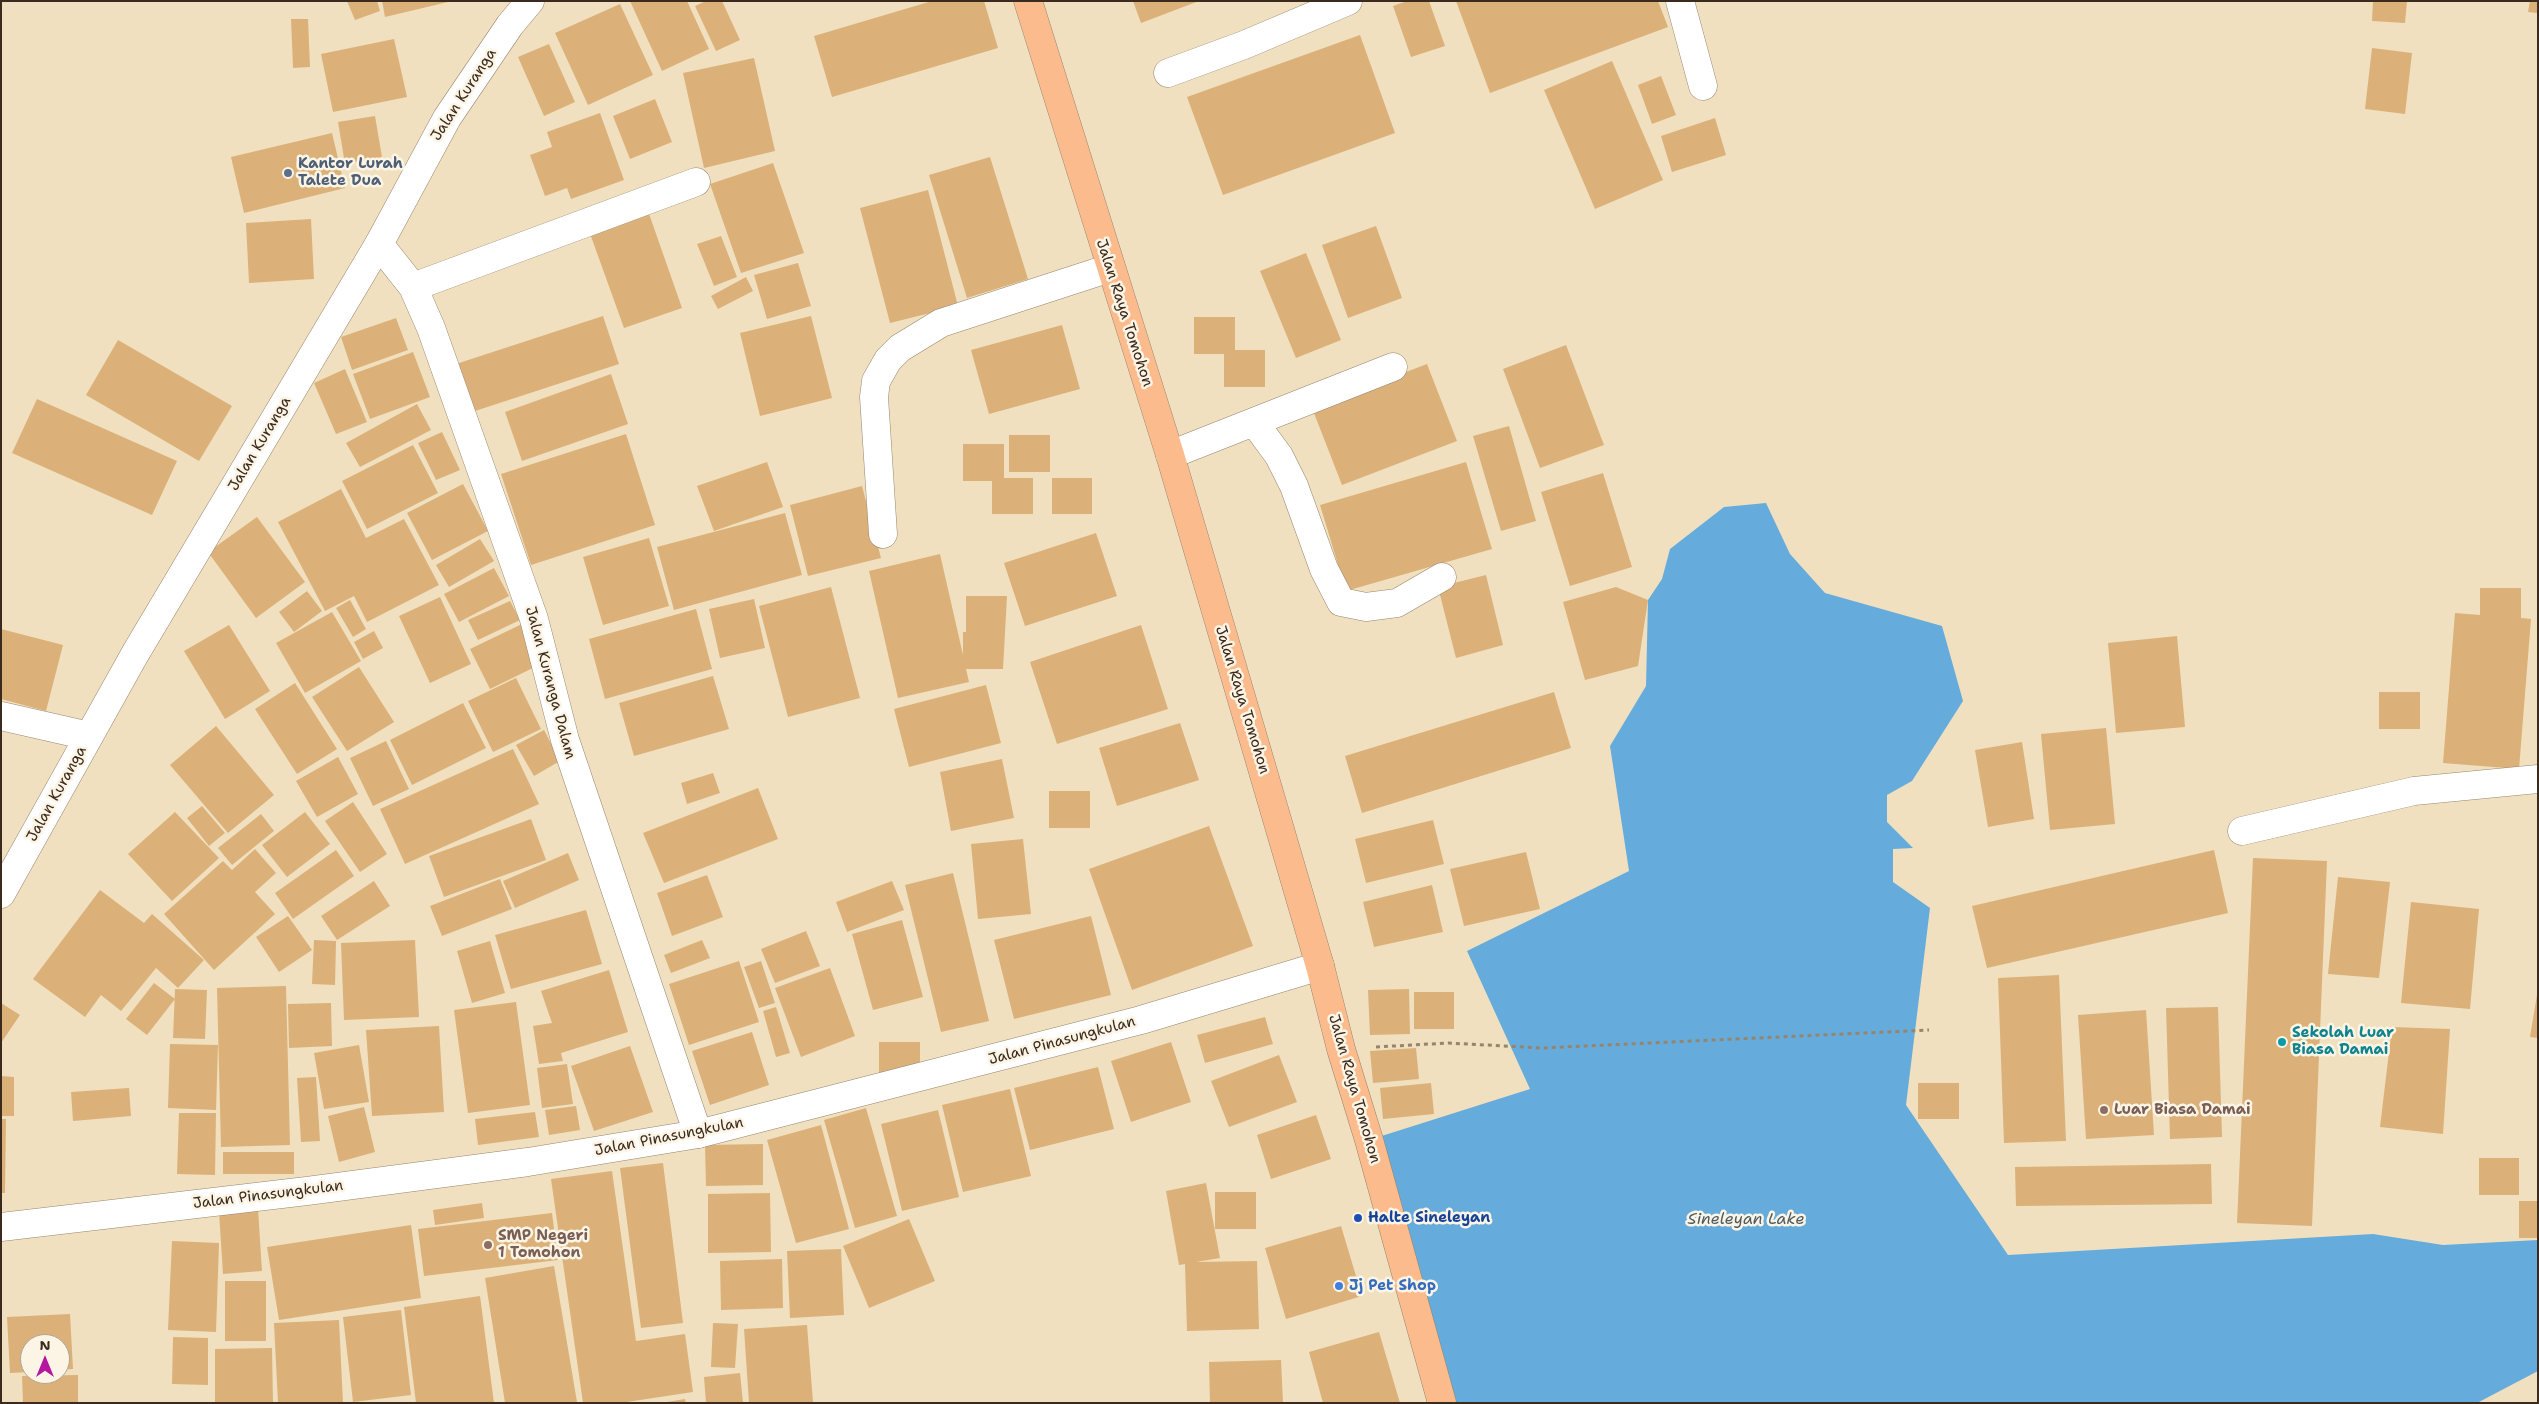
<!DOCTYPE html>
<style>
body{margin:0}
#map{position:relative;width:2539px;height:1404px;overflow:hidden;background:#f0e0bf;font-family:"Shantell Sans",sans-serif}
canvas{display:block}
.frame{position:absolute;inset:0;border:2px solid #3b2a1e;pointer-events:none}
.north{position:absolute;left:20px;top:1334px;width:50px;height:50px;box-sizing:border-box;background:#fcf5e5;border:1px solid #afa495;border-radius:50%;rotate:0deg;font-size:14px;font-weight:700;line-height:20px;text-align:center;color:#3b2a1e}
.north::after{content:'';display:block;margin:auto;width:18px;height:22px;background:#b5179e;clip-path:polygon(50% 0,100% 100%,50% 72%,0 100%)}
</style>
<div id="map">
<canvas width="2539" height="1404"></canvas>
<div class="frame"></div>
<div class="north">N</div>
</div>
<script>
const c = document.querySelector('canvas').getContext('2d');
c.lineJoin = 'round';
function fillPath(path, color) {
  c.fillStyle = color;
  c.fill(path, 'evenodd');
}
function shape(rows) {
  const path = new Path2D();
  for (const r of rows) {
    path.moveTo(r[0], r[1]);
    for (let i = 2; i < r.length; i += 2) path.lineTo(r[i], r[i + 1]);
  }
  return path;
}
function strokePath(path, color, width, dash) {
  c.strokeStyle = color;
  c.lineWidth = width;
  c.lineCap = dash ? 'butt' : 'round';
  c.setLineDash(dash || []);
  c.stroke(path);
}
function label(font, color, halo, rows, align = 'center') {
  c.font = font + ' "Shantell Sans",sans-serif';
  c.lineWidth = 5;
  c.setLineDash([]);
  c.textBaseline = 'middle';
  c.strokeStyle = halo;
  c.fillStyle = color;
  for (const [text, x, y, turn = 0] of rows) {
    c.save();
    c.translate(x, y);
    c.rotate((+turn || 0) * Math.PI / 180);
    c.textAlign = isNaN(turn) ? turn : align;
    if (halo) c.strokeText(text, 0, 0);
    c.fillText(text, 0, 0);
    c.restore();
  }
}
fillPath(shape([
 [1766,503,1790,554,1825,593,1942,626,1963,701,1912,781,1887,795,1887,822,1913,848,1893,849,1893,882,1930,908,1906,1105,2008,1255,2373,1234,2443,1245,2538,1240,2538,1371,2477,1403,1442,1403,1369,1140,1530,1089,1467,951,1629,871,1610,746,1646,686,1648,600,1662,579,1670,549,1724,507]
]), '#65acdc');
fillPath(shape([
 [347,1,377,1,380,11,355,20],
 [382,1,448,1,448,2,385,17],
 [630,1,687,1,709,49,662,71],
 [706,1,722,1,740,40,716,51,695,6],
 [932,1,984,1,998,48,832,97,814,36],
 [1133,1,1199,1,1141,23],
 [1407,1,1429,1,1445,46,1411,57,1393,6],
 [1456,1,1658,1,1668,27,1490,93],
 [2373,1,2407,1,2405,23,2372,21],
 [2530,1,2538,1,2538,13,2528,12],
 [620,4,653,75,588,105,555,33],
 [291,19,308,19,310,67,293,68],
 [1360,35,1395,133,1223,195,1187,97],
 [394,39,407,97,333,112,321,54],
 [549,44,575,102,544,116,518,57],
 [2372,48,2412,53,2405,114,2365,109],
 [754,58,775,151,704,168,683,73],
 [1612,61,1663,180,1595,209,1544,90],
 [1661,76,1676,115,1652,124,1638,85],
 [655,99,672,142,630,159,613,116],
 [600,113,624,180,571,199,567,188,545,196,530,155,552,147,547,132],
 [375,116,382,157,345,164,338,122],
 [1715,118,1726,155,1672,172,1661,136],
 [332,133,345,188,244,213,231,157],
 [990,157,1028,279,967,298,929,175],
 [773,163,804,253,741,273,710,184],
 [928,190,958,306,890,323,860,208],
 [647,208,682,308,624,328,588,228],
 [311,219,314,279,249,283,246,223],
 [1376,226,1402,298,1348,318,1322,245],
 [721,236,737,277,714,286,697,244],
 [1306,253,1341,340,1296,358,1260,271],
 [798,263,811,306,767,319,754,275],
 [746,277,753,291,718,309,711,296],
 [603,316,619,364,472,412,456,364],
 [811,316,832,398,760,416,740,333],
 [1194,317,1235,317,1235,350,1265,350,1265,387,1224,387,1224,354,1194,354],
 [396,318,408,350,352,370,341,337],
 [1062,325,1080,389,989,414,971,350],
 [118,340,232,406,199,461,86,395],
 [1566,345,1604,445,1540,468,1503,369],
 [413,352,430,397,370,419,353,374],
 [1427,364,1457,441,1342,485,1312,408],
 [345,369,367,422,336,434,314,383],
 [611,374,628,424,522,461,505,412],
 [37,399,177,461,152,515,12,453],
 [417,404,431,430,360,467,346,443],
 [1509,426,1536,521,1501,531,1473,436],
 [442,432,460,470,436,480,418,443],
 [626,434,655,525,531,565,501,474],
 [1009,435,1050,435,1050,472,1009,472],
 [963,444,1004,444,1004,478,1033,478,1033,514,992,514,992,481,963,481],
 [413,445,438,493,367,529,342,481],
 [767,462,783,507,714,531,697,486],
 [1466,462,1492,549,1346,591,1320,505],
 [1603,473,1632,567,1570,586,1541,492],
 [1052,478,1092,478,1092,514,1052,514],
 [463,484,488,531,432,560,407,513],
 [862,486,881,558,808,576,790,505],
 [341,489,366,538,404,519,439,585,367,622,354,596,325,611,278,522],
 [785,513,802,575,674,610,657,547],
 [257,517,305,582,256,618,208,552],
 [1096,533,1117,596,1025,626,1004,563],
 [649,538,669,606,603,625,583,557],
 [480,539,494,561,449,587,436,565],
 [940,554,963,655,963,632,966,632,966,596,1007,596,1003,669,966,669,969,682,898,698,869,571],
 [494,568,509,596,459,622,444,594],
 [1486,575,1503,645,1456,658,1438,587],
 [831,587,860,698,788,717,759,606],
 [1616,587,1648,600,1638,666,1585,680,1563,602],
 [2480,588,2521,588,2521,618,2531,619,2519,769,2443,763,2455,613,2480,615],
 [307,591,322,611,294,632,279,612],
 [440,597,471,664,430,683,399,616],
 [754,599,765,648,720,658,709,609],
 [350,600,366,629,353,637,336,608],
 [510,601,520,620,478,640,468,620],
 [696,609,712,669,605,699,589,639],
 [332,612,361,661,305,693,276,643],
 [522,624,541,664,490,689,470,649],
 [229,625,270,691,225,719,184,651],
 [1141,625,1168,709,1057,744,1030,662],
 [1,629,63,645,46,711,1,699],
 [374,631,383,648,363,659,354,642],
 [2177,636,2185,727,2116,733,2108,643],
 [359,667,394,722,347,751,312,697],
 [713,676,729,729,634,756,619,703],
 [516,678,541,729,493,752,468,701],
 [295,683,337,749,297,774,255,709],
 [986,685,1001,743,909,767,894,709],
 [1554,692,1571,748,1362,813,1345,756],
 [2379,692,2420,692,2420,729,2379,729],
 [463,703,486,748,412,785,390,740],
 [1180,723,1199,780,1117,806,1099,748],
 [216,726,274,795,228,833,170,765],
 [2106,728,2115,824,2050,830,2041,734],
 [544,730,560,761,534,776,516,745],
 [386,741,409,789,373,806,350,758],
 [2022,742,2034,819,1988,827,1975,750],
 [513,749,539,804,405,864,380,809],
 [338,757,358,794,317,817,296,781],
 [1002,759,1014,818,951,831,940,772],
 [713,773,720,793,687,804,681,783],
 [758,788,778,839,664,883,643,833],
 [1049,791,1090,791,1090,828,1049,828],
 [353,802,387,854,360,872,325,821],
 [202,806,225,833,209,846,187,818],
 [175,812,219,858,172,901,128,854],
 [305,812,330,844,287,877,262,845],
 [261,814,274,831,232,865,218,848],
 [531,819,546,860,444,897,429,856],
 [1433,820,1444,864,1366,883,1355,839],
 [1209,826,1253,946,1132,990,1089,869],
 [1023,839,1031,914,978,919,971,844],
 [255,849,276,873,255,892,275,914,214,970,164,914,223,861,232,870],
 [336,850,354,876,293,919,275,893],
 [2214,850,2228,913,1987,968,1972,906],
 [1526,852,1540,909,1464,926,1450,869],
 [568,853,579,880,515,908,503,881],
 [2253,858,2327,861,2312,1226,2237,1223],
 [953,873,989,1021,941,1032,905,885],
 [707,875,723,917,672,936,657,893],
 [2338,877,2390,882,2379,978,2328,974],
 [500,879,512,909,442,936,430,906],
 [374,881,390,906,337,940,321,916],
 [892,881,904,910,847,932,836,902],
 [1432,885,1443,932,1374,947,1363,902],
 [100,890,144,923,152,914,204,960,178,988,156,968,121,1011,101,995,85,1017,33,979],
 [2411,902,2479,909,2470,1009,2401,1003],
 [586,910,602,964,511,989,495,935],
 [288,916,312,950,279,972,256,937],
 [1091,916,1111,995,1014,1019,994,940],
 [902,920,923,997,873,1010,852,934],
 [806,931,820,966,775,983,761,949],
 [314,940,336,941,335,985,312,984],
 [415,940,419,1017,344,1020,341,943],
 [702,940,710,958,671,973,664,955],
 [490,941,505,993,472,1003,457,951],
 [739,961,759,1022,689,1045,669,984],
 [761,961,775,1003,759,1008,744,967],
 [830,968,855,1036,801,1057,775,988],
 [609,970,628,1032,561,1053,563,1061,539,1064,533,1026,552,1023,541,991],
 [2059,975,2066,1141,2004,1143,1998,978],
 [154,983,175,999,147,1035,126,1019],
 [286,986,290,1145,221,1147,217,988],
 [175,989,207,990,205,1039,173,1038],
 [1409,989,1410,1034,1370,1035,1368,990],
 [1414,992,1454,992,1454,1029,1414,1029],
 [2537,995,2538,995,2538,1038,2530,1037],
 [516,1002,530,1105,468,1113,454,1010],
 [1,1003,20,1015,1,1043],
 [331,1003,332,1046,289,1048,288,1004],
 [776,1007,790,1053,776,1057,763,1011],
 [2218,1007,2222,1137,2170,1139,2166,1008],
 [2146,1010,2154,1135,2086,1139,2078,1015],
 [1265,1017,1273,1044,1205,1063,1197,1035],
 [439,1026,444,1112,372,1116,366,1030],
 [2392,1027,2450,1029,2443,1134,2380,1127],
 [752,1032,769,1085,710,1105,692,1051],
 [879,1042,920,1042,920,1078,879,1078],
 [1171,1042,1191,1102,1131,1122,1111,1061],
 [170,1044,218,1045,216,1110,168,1108],
 [359,1045,369,1102,324,1109,314,1053],
 [630,1046,653,1112,594,1131,571,1066],
 [1416,1048,1419,1079,1373,1083,1370,1051],
 [1279,1055,1297,1102,1229,1127,1211,1081],
 [567,1064,573,1104,542,1108,537,1068],
 [1098,1067,1114,1129,1030,1150,1014,1088],
 [1,1076,14,1077,14,1116,1,1116],
 [316,1077,320,1141,301,1142,297,1078],
 [1431,1083,1434,1114,1383,1119,1380,1088],
 [1918,1083,1959,1083,1959,1119,1918,1119],
 [129,1088,131,1116,73,1121,71,1092],
 [1010,1089,1031,1176,963,1192,942,1105],
 [576,1106,580,1130,549,1135,545,1110],
 [364,1107,375,1152,339,1162,328,1116],
 [866,1108,897,1216,855,1228,824,1120],
 [938,1110,959,1197,902,1211,881,1124],
 [535,1112,539,1137,478,1145,475,1119],
 [179,1113,216,1113,215,1175,177,1174],
 [1316,1115,1331,1159,1271,1179,1257,1135],
 [1,1119,6,1119,5,1193,1,1193],
 [821,1125,849,1229,796,1243,767,1140],
 [763,1144,763,1185,706,1186,705,1145],
 [223,1152,294,1152,294,1174,223,1174],
 [2479,1158,2519,1158,2519,1195,2479,1195],
 [663,1163,683,1323,641,1328,620,1168],
 [2211,1164,2212,1204,2016,1206,2015,1167],
 [612,1171,636,1341,685,1334,693,1392,620,1403,583,1403,551,1179],
 [1206,1183,1220,1258,1196,1262,1257,1261,1259,1329,1187,1331,1185,1264,1179,1265,1166,1191],
 [1215,1192,1256,1192,1256,1229,1215,1229],
 [770,1193,771,1252,708,1253,708,1194],
 [2519,1201,2538,1201,2538,1238,2519,1238],
 [482,1203,484,1218,435,1225,433,1210],
 [258,1209,262,1271,223,1274,219,1212],
 [552,1213,558,1260,424,1276,418,1229],
 [909,1219,935,1281,869,1308,843,1246],
 [411,1225,421,1298,279,1320,267,1247],
 [1341,1226,1362,1296,1286,1319,1265,1248],
 [172,1241,219,1243,216,1332,168,1330],
 [841,1249,844,1315,790,1318,787,1251],
 [782,1259,783,1308,721,1310,720,1261],
 [554,1266,577,1402,505,1403,485,1278],
 [225,1281,266,1281,266,1341,225,1341],
 [480,1296,494,1403,416,1403,404,1307],
 [401,1310,411,1395,353,1402,343,1317],
 [70,1314,73,1369,60,1370,60,1344,30,1344,30,1372,10,1373,7,1317],
 [339,1320,343,1403,278,1403,274,1323],
 [713,1323,738,1324,735,1368,711,1367],
 [807,1325,813,1402,749,1403,744,1329],
 [1379,1332,1400,1403,1323,1403,1309,1352],
 [173,1337,208,1338,208,1385,172,1384],
 [272,1348,273,1403,215,1403,215,1349],
 [1281,1360,1283,1403,1210,1403,1209,1362],
 [740,1373,743,1403,706,1403,704,1377],
 [78,1375,78,1403,23,1403,22,1376],
 [685,1399,686,1403,667,1403,667,1402]
]), '#dbb179');
const minor = shape([
 [1680,1,1703,86],
 [1168,73,1244,45,1348,1],
 [379,244,413,287,431,328,534,619,565,740,698,1134],
 [413,287,696,182],
 [1254,422,1279,456,1294,486,1324,569,1341,602,1366,607,1397,603,1442,577],
 [1170,455,1393,367],
 [883,534,874,397,876,381,888,360,900,348,941,323,1110,268],
 [1,716,89,736],
 [2242,831,2414,791,2538,779]
]);
const tertiary = shape([
 [1,894,135,654,379,244,447,118,510,25,530,1],
 [1,1227,307,1191,528,1162,698,1134,1141,1020,1320,966]
]);
const trunk = shape([
 [1028,1,1170,455,1252,734,1320,966,1341,1049,1369,1140,1442,1403]
]);
strokePath(minor, '#96856e', 29);
strokePath(tertiary, '#96856e', 29);
strokePath(trunk, '#96856e', 29);
strokePath(shape([
 [1376,1047,1448,1043,1542,1048,1929,1030]
]), '#96856e', 3, [4, 4]);
strokePath(minor, '#fff', 28);
strokePath(tertiary, '#fff', 28);
strokePath(trunk, '#fbbb8c', 28);
for (const [x, y, r, color] of [
 [288,173,5,"#5c6f8a"],
 [2282,1042,5,"#0f9aa8"],
 [2104,1110,5,"#8d6e63"],
 [1358,1218,5,"#1a4fb4"],
 [488,1245,5,"#8d6e63"],
 [1339,1286,5,"#3f7fe0"]
]) {
  const dot = new Path2D();
  dot.arc(x, y, r, 0, 2 * Math.PI);
  c.fillStyle = color;
  c.fill(dot);
  strokePath(dot, '#fcf5e5', 2);
}
label('15px', '#3b2a1e', '#fcf5e5', [
 ["Jalan Kuranga",464,95,-57],
 ["Jalan Raya Tomohon",1124,313,72],
 ["Jalan Kuranga",260,444,-59],
 ["Jalan Kuranga Dalam",550,683,75],
 ["Jalan Raya Tomohon",1242,700,73],
 ["Jalan Kuranga",57,794,-61],
 ["Jalan Pinasungkulan",1062,1041,-15],
 ["Jalan Raya Tomohon",1354,1089,74],
 ["Jalan Pinasungkulan",669,1137,-11],
 ["Jalan Pinasungkulan",268,1195,-7]
]);
label('bold 15px', '#4e5e75', '#fcf5e5', [
 ["Kantor Lurah",298,164],
 ["Talete Dua",298,181]
], 'left');
label('bold 15px', '#0d838f', '#fcf5e5', [
 ["Sekolah Luar",2292,1033],
 ["Biasa Damai",2292,1050]
], 'left');
label('bold 15px', '#785e54', '#fcf5e5', [
 ["Luar Biasa Damai",2114,1110],
 ["SMP Negeri",498,1236],
 ["1 Tomohon",498,1253]
], 'left');
label('bold 15px', '#164399', '#fcf5e5', [
 ["Halte Sineleyan",1368,1218]
], 'left');
label('bold 15px', '#366cbe', '#fcf5e5', [
 ["Jj Pet Shop",1349,1286]
], 'left');
label('italic 16px', '#4a5860', '#fcf5e5', [
 ["Sineleyan Lake",1746,1220]
]);
</script>
